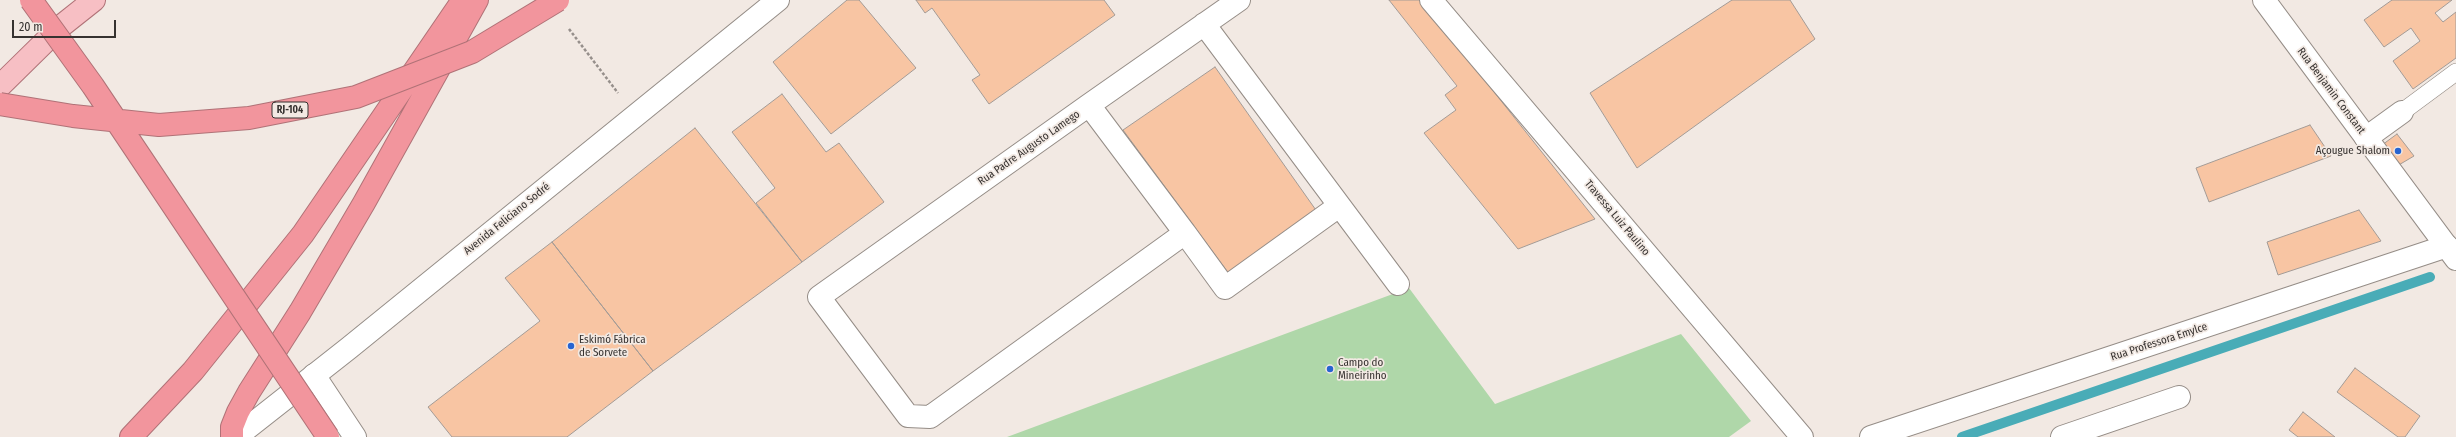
<!DOCTYPE html>
<meta charset="utf-8">
<style>
body{margin:0}
#map{position:relative;width:2456px;height:437px;overflow:hidden;background:#f2e9e3;font-family:"Fira Sans Condensed",sans-serif}
canvas{display:block}
.scale{position:absolute;left:12px;top:20px;width:104px;height:18px;box-sizing:border-box;border:2px solid #363230;border-top:0;padding-left:5px;font-size:12px;line-height:14px;white-space:nowrap;color:#363230;-webkit-text-stroke:3px #f2e9e3;paint-order:stroke}
</style>
<div id="map">
<canvas width="2456" height="437"></canvas>
<div class="scale">20 m</div>
</div>
<script>
const c = document.querySelector('canvas').getContext('2d');
c.lineJoin = 'round';
function fillPath(path, color) {
  c.fillStyle = color;
  c.fill(path, 'evenodd');
}
function shape(rows) {
  const path = new Path2D();
  for (const r of rows) {
    path.moveTo(r[0], r[1]);
    for (let i = 2; i < r.length; i += 2) path.lineTo(r[i], r[i + 1]);
  }
  return path;
}
function strokePath(path, color, width, dash) {
  c.strokeStyle = color;
  c.lineWidth = width;
  c.lineCap = dash ? 'butt' : 'round';
  c.setLineDash(dash || []);
  c.stroke(path);
}
function label(font, color, halo, rows, align = 'center') {
  c.font = font + ' "Fira Sans Condensed",sans-serif';
  c.lineWidth = 3.5;
  c.setLineDash([]);
  c.textBaseline = 'middle';
  c.strokeStyle = halo;
  c.fillStyle = color;
  for (const [text, x, y, turn = 0] of rows) {
    c.save();
    c.translate(x, y);
    c.rotate((+turn || 0) * Math.PI / 180);
    c.textAlign = isNaN(turn) ? turn : align;
    if (halo) c.strokeText(text, 0, 0);
    c.fillText(text, 0, 0);
    c.restore();
  }
}
fillPath(shape([
 [1409,288,1495,404,1681,334,1751,421,1729,437,1007,437]
]), '#afd7a9');
strokePath(shape([
 [1962,437,2430,277]
]), '#49acb7', 10);
const building = shape([
 [847,0,859,0,916,68,831,134,773,62,847,0],
 [916,0,1104,0,1115,15,989,104,972,80,980,75,932,8,925,13,916,0],
 [1389,0,1421,0,1595,219,1518,249,1424,133,1456,110,1445,95,1457,86,1389,0],
 [1732,0,1790,0,1815,39,1637,168,1590,93,1732,0],
 [2392,0,2452,0,2435,13,2443,22,2456,12,2456,58,2413,89,2393,61,2420,41,2411,28,2384,47,2364,20,2392,0],
 [1215,67,1318,213,1230,275,1123,130,1215,67],
 [782,94,826,152,839,143,884,202,802,262,756,203,775,188,732,132,782,94],
 [2310,125,2331,156,2209,202,2196,168,2310,125],
 [695,128,802,262,653,371,552,242,695,128],
 [2397,134,2414,156,2397,166,2382,145,2397,134],
 [2359,210,2381,241,2278,275,2267,242,2359,210],
 [552,242,653,371,567,437,452,437,428,407,540,321,505,278,552,242],
 [2355,368,2420,416,2405,437,2398,437,2337,392,2355,368],
 [2303,412,2335,437,2298,437,2289,430,2303,412]
]);
fillPath(building, '#f8c5a3');
strokePath(building, '#a39b96', 1);
const service = shape([
 [2402,112,2456,72]
]);
const minor = shape([
 [1431,0,1802,437],
 [1204,24,1398,284],
 [1089,105,1185,233,930,417,908,416,819,297,1089,105,1239,0],
 [2366,138,2402,112],
 [1185,233,1225,288,1339,206],
 [1871,437,2447,246],
 [2062,437,2179,397]
]);
const tertiary = shape([
 [314,375,355,437]
]);
const secondary = shape([
 [2264,0,2456,259],
 [236,437,349,348,778,0]
]);
const primary = shape([
 [0,86,60,27,94,0]
]);
const motorway = shape([
 [131,437,193,371,303,234,463,0],
 [232,437,232,427,238,412,249,392,300,312,364,203,477,0]
]);
strokePath(service, '#958d87', 18);
strokePath(minor, '#958d87', 24);
strokePath(tertiary, '#958d87', 24);
strokePath(secondary, '#958d87', 24);
strokePath(primary, '#b07277', 24);
strokePath(motorway, '#b07277', 24);
strokePath(shape([
 [569,29,618,93]
]), '#968f8b', 2.5, [3, 2]);
strokePath(service, '#fff', 17);
strokePath(minor, '#fff', 22);
strokePath(tertiary, '#fff', 22);
strokePath(secondary, '#fff', 22);
strokePath(primary, '#f7bfc4', 22);
strokePath(motorway, '#f2959d', 22);
const motorwayBridge = shape([
 [31,0,93,86,328,437],
 [0,104,73,116,159,125,249,118,356,97,472,52,558,0]
]);
strokePath(motorwayBridge, '#b07277', 24, []);
strokePath(motorwayBridge, '#f2959d', 22);
for (const [x, y, r, color] of [
 [2398,151,4,"#2764d1"],
 [571,346,4,"#2764d1"],
 [1330,369,4,"#2764d1"]
]) {
  const dot = new Path2D();
  dot.arc(x, y, r, 0, 2 * Math.PI);
  c.fillStyle = color;
  c.fill(dot);
  strokePath(dot, '#f2e9e3', 1.5);
}
for (const [x, y, w] of [
 [290,110,36]
]) {
  const box = new Path2D();
  box.roundRect(x - w / 2, y - 8, w, 16, 3);
  c.fillStyle = '#f2e9e3';
  c.fill(box);
  strokePath(box, '#363230', 1);
}
label('bold 10px', '#363230', null, [
 ["RJ-104",290,110]
]);
label('11px', '#363230', '#f2e9e3', [
 ["Rua Benjamin Constant",2331,91,53],
 ["Rua Padre Augusto Lamego",1029,148,-35],
 ["Travessa Luiz Paulino",1617,218,50],
 ["Avenida Feliciano Sodré",507,219,-39],
 ["Rua Professora Emylce",2159,342,-18]
]);
label('11px', '#363230', '#f2e9e3', [
 ["Açougue Shalom",2390,151,"right"],
 ["Eskimó Fábrica",579,340],
 ["de Sorvete",579,353],
 ["Campo do",1338,363],
 ["Mineirinho",1338,376]
], 'left');
</script>
